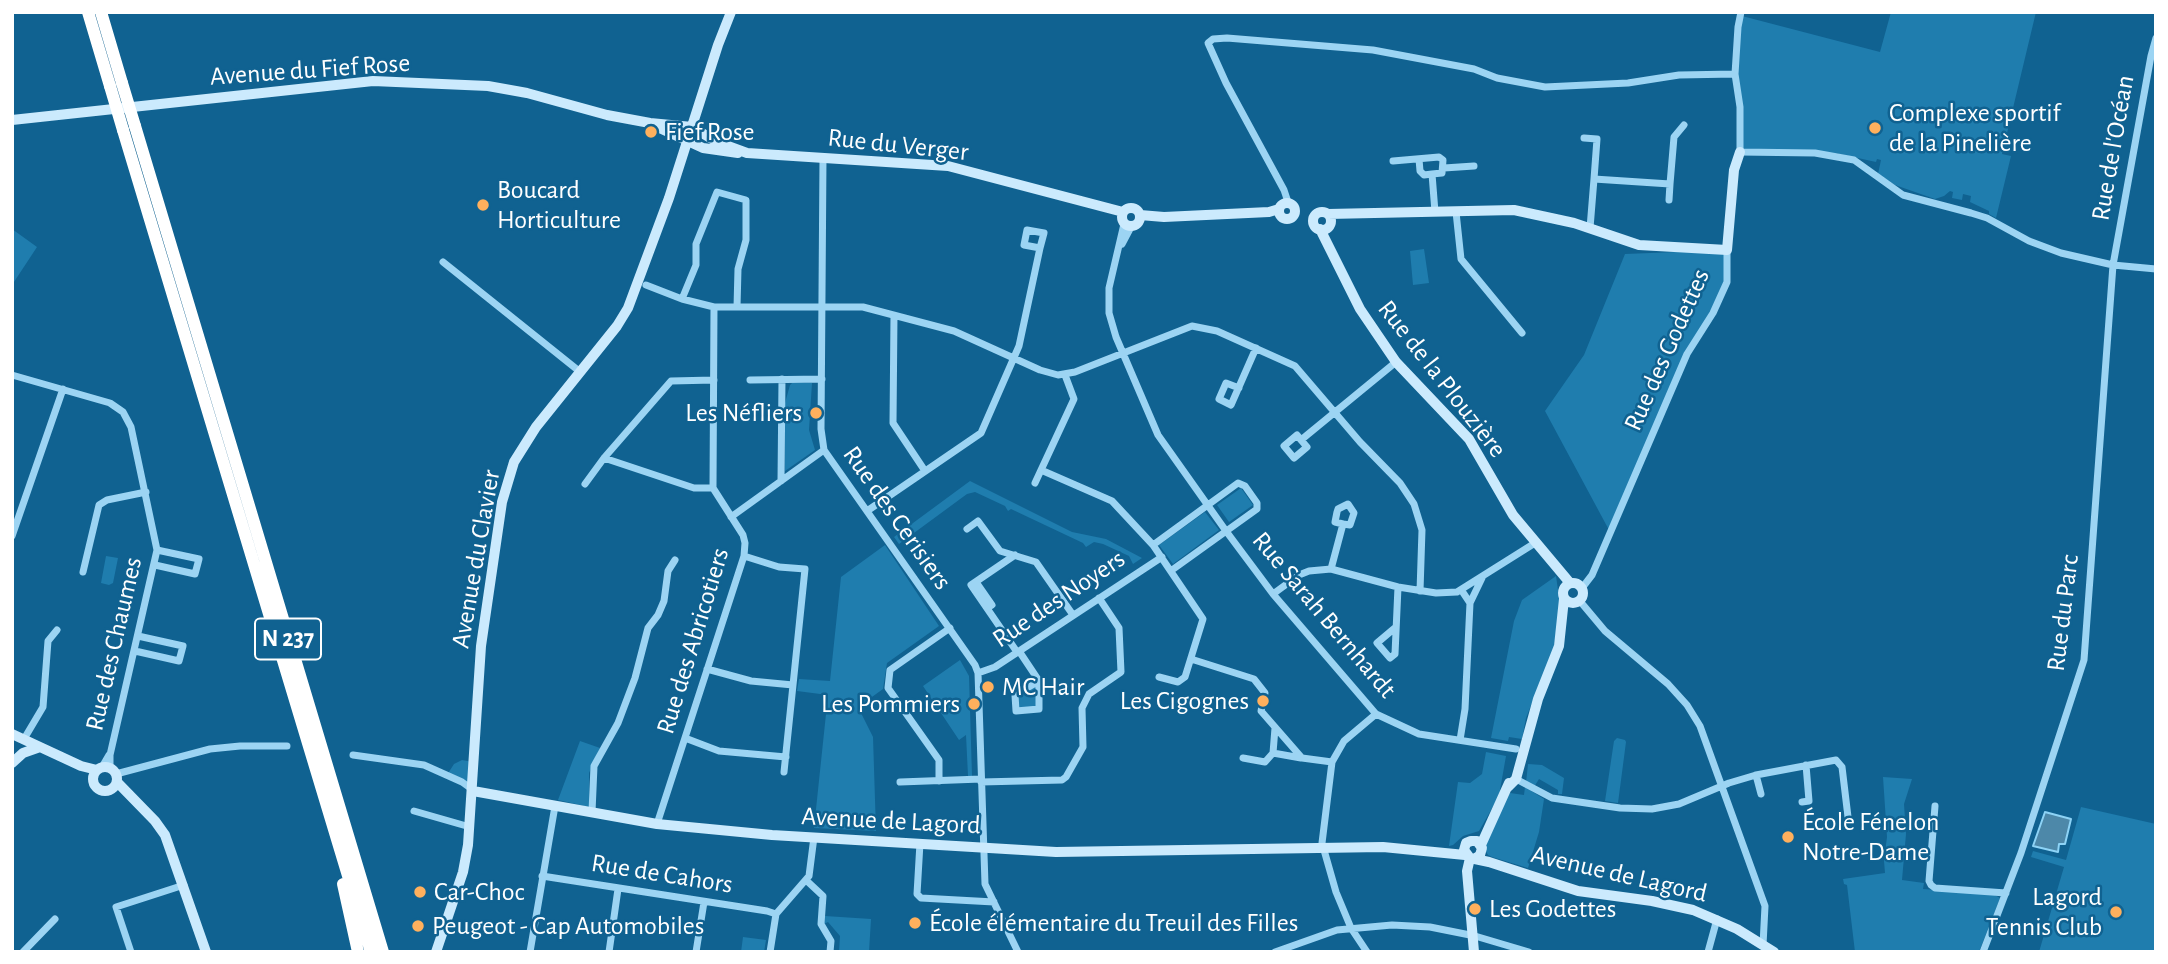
<!DOCTYPE html>
<meta charset="utf-8">
<style>
body{margin:0}
#map{position:relative;width:2168px;height:964px;overflow:hidden;background:#106291;font-family:"Alegreya Sans",sans-serif}
canvas{display:block}
.frame{position:absolute;inset:0;border:14px solid #fff;pointer-events:none}
</style>
<div id="map">
<canvas width="2168" height="964"></canvas>
<div class="frame"></div>
</div>
<script>
const c = document.querySelector('canvas').getContext('2d');
c.lineJoin = 'round';
function fillPath(path, color) {
  c.fillStyle = color;
  c.fill(path, 'evenodd');
}
function shape(rows) {
  const path = new Path2D();
  for (const r of rows) {
    if (r.length === 3) {
      path.moveTo(r[0] + r[2], r[1]);
      path.arc(r[0], r[1], r[2], 0, 2 * Math.PI);
      continue;
    }
    path.moveTo(r[0], r[1]);
    for (let i = 2; i < r.length; i += 2) path.lineTo(r[i], r[i + 1]);
  }
  return path;
}
function strokePath(path, color, width, dash) {
  c.strokeStyle = color;
  c.lineWidth = width;
  c.lineCap = dash ? 'butt' : 'round';
  c.setLineDash(dash || []);
  c.stroke(path);
}
function label(font, color, halo, rows, align = 'center') {
  c.font = font + ' "Alegreya Sans",sans-serif';
  c.lineWidth = 5;
  c.setLineDash([]);
  c.textBaseline = 'middle';
  c.strokeStyle = halo;
  c.fillStyle = color;
  for (const [text, x, y, turn = 0] of rows) {
    c.save();
    c.translate(x, y);
    c.rotate((+turn || 0) * Math.PI / 180);
    c.textAlign = isNaN(turn) ? turn : align;
    if (halo) c.strokeText(text, 0, 0);
    c.fillText(text, 0, 0);
    c.restore();
  }
}
fillPath(shape([
 [1891,12,2036,12,2002,154,2011,156,1996,218,1989,214,1989,211,1970,202,1971,196,1963,194,1962,200,1952,198,1953,192,1950,191,1944,196,1935,199,1895,185,1878,174,1881,160,1877,159,1876,162,1835,153,1742,150,1737,74,1742,16,1880,52],
 [12,229,37,247,12,285],
 [1424,249,1429,283,1413,285,1410,251],
 [1727,250,1727,282,1687,354,1609,530,1545,411,1584,355,1625,254],
 [793,382,812,383,809,430,815,450,785,471,785,403,790,385],
 [970,481,1072,532,1106,539,1142,558,1133,564,1129,556,1103,544,1094,542,1086,547,1083,543,1011,509,1008,511,1005,506,975,492,967,494,899,544,894,537],
 [1241,488,1253,505,1229,522,1217,505],
 [1205,512,1219,530,1173,564,1159,545],
 [885,545,939,626,887,663,883,689,858,707,873,737,876,831,814,828,828,695,797,691,799,679,830,681,841,577],
 [106,556,118,558,113,583,109,585,101,583],
 [1556,576,1560,604,1554,647,1526,718,1522,739,1509,737,1508,741,1491,738,1514,621,1522,600],
 [960,660,969,676,972,776,968,776,966,735,959,740,923,686],
 [1039,681,1039,709,1016,711,1015,695],
 [1617,738,1625,740,1626,742,1618,803,1605,801,1614,741],
 [580,741,600,748,589,773,589,807,558,800],
 [1486,752,1506,756,1500,790,1502,791,1479,831,1463,836,1453,845,1449,846,1458,782,1470,783,1482,774],
 [462,760,473,762,473,791,447,775,454,764],
 [1528,764,1542,765,1564,778,1562,794,1558,794,1558,790,1539,779,1534,787,1526,783],
 [1883,777,1912,779,1904,804,1906,834,1902,880,1924,883,1923,889,1993,894,2000,898,1979,952,1855,952,1847,885,1844,884,1843,879,1885,873,1884,861,1887,837],
 [1525,787,1544,799,1539,832,1528,868,1492,857,1488,855,1485,850,1486,837,1510,793,1524,795],
 [2081,807,2156,824,2156,952,2039,952,2064,867,2031,857,2033,851,2066,860],
 [825,916,871,919,869,952,839,952,840,936,828,922,824,924],
 [743,937,766,940,764,952,741,952]
]), '#1f7dae');
const water = shape([
 [2045,812,2071,819,2065,844,2059,844,2058,852,2033,846,2045,812]
]);
fillPath(water, '#4d88a9');
strokePath(water, '#8dd3f6', 2);
strokePath(shape([
 [1741,12,1738,27,1735,74,1740,107,1740,152,1815,153,1854,160,1903,195,1971,213,1987,218,2029,241,2061,253,2113,265,2156,269],
 [1584,138,1597,139,1594,179],
 [823,158,821,429,824,450,975,665,978,673,985,884,1018,952],
 [1419,159,1420,171,1424,175,1432,174],
 [1393,161,1439,157,1443,160,1442,173,1432,174,1435,212],
 [1444,168,1474,166],
 [1669,200,1670,184],
 [1288,202,1284,190,1226,83,1208,43,1213,39,1227,38,1373,50,1474,69,1497,78,1545,87,1628,83,1679,75,1735,74],
 [1456,212,1461,259,1522,333],
 [1124,224,1109,288,1109,313,1116,337,1158,435,1226,531,1273,594,1376,714,1419,734,1516,749],
 [1590,228,1594,179,1670,184,1674,137,1684,125],
 [1122,244,1131,227],
 [443,262,579,371],
 [646,285,682,299,714,307,863,307,954,331,1040,370,1058,375,1075,372,1192,326,1217,331,1295,366,1360,442,1400,483,1414,504,1422,530,1420,591],
 [682,299,696,265,696,244,717,192,746,200,746,240,738,269,737,307],
 [894,315,893,423,925,471],
 [12,375,110,403,123,412,131,427,157,550,110,755,110,768],
 [750,380,822,379],
 [1239,388,1226,383,1219,399,1231,405,1256,348],
 [1301,440,1307,447,1294,458,1284,446,1297,435,1301,440,1396,362],
 [604,458,694,488,713,488],
 [1041,470,1112,501,1153,545,1203,619,1185,677,1178,682,1159,677],
 [781,481,782,379],
 [1035,483,1074,399,1065,375],
 [585,484,604,458,671,381,714,380],
 [867,511,981,433,1019,346,1040,248,1044,233,1027,230,1024,245,1040,248],
 [731,517,824,450],
 [967,529,978,521,1000,551,1036,562,1073,615],
 [12,536,63,389],
 [1153,545,1238,483,1245,486,1257,503,1257,509,1172,570],
 [1015,555,971,585,1017,652],
 [744,556,779,567,805,569,784,772],
 [155,565,195,574,199,559,157,550],
 [1331,569,1343,524,1350,525,1354,513,1348,504,1338,509,1337,512,1335,522,1343,524],
 [83,572,99,505,107,500,146,492],
 [976,582,992,605,987,608],
 [1582,588,1592,575,1687,354,1713,313,1727,282,1727,250],
 [1273,594,1299,575,1309,571,1331,569,1398,587,1436,593,1457,592,1535,543],
 [1579,600,1605,631,1668,684,1687,705,1700,726,1765,906,1763,945],
 [1470,603,1482,578],
 [1396,627,1377,643,1390,658,1395,654,1398,587],
 [135,651,179,661,183,646,138,636],
 [1019,651,1039,681,1039,709,1016,711,1015,695,1039,681],
 [1191,659,1254,679,1265,693,1261,711,1302,758,1332,762],
 [707,669,751,681,793,685],
 [978,673,995,667,1162,557],
 [685,738,719,751,786,757],
 [24,739,43,707,48,641,57,630],
 [1460,740,1465,709,1470,603,1462,591],
 [1273,753,1275,728],
 [353,755,424,765,462,782,473,790],
 [1243,758,1265,762,1273,753,1301,758],
 [102,767,109,755],
 [116,774,210,749,240,746,287,746],
 [1756,775,1761,794],
 [1516,779,1552,798,1620,808,1652,809,1679,804,1729,783,1756,775,1836,760,1842,767,1848,817],
 [939,781,939,760,888,688,890,670,950,628],
 [900,782,981,779],
 [981,782,1062,780,1066,777,1083,747,1082,708,1089,694,1121,672,1119,628,1099,598],
 [1802,802,1809,801,1806,765],
 [1935,806,1929,881,1931,885,1935,888,2006,893],
 [414,811,470,827],
 [592,812,594,766,618,723,635,678,648,628,658,615,664,601,668,571,675,560],
 [657,824,744,556,745,543,743,535,713,488,714,307],
 [920,843,917,894,921,898,994,902],
 [542,876,767,911,776,914],
 [807,881,823,896,821,924,831,941,830,952],
 [23,952,55,919],
 [131,952,116,907,184,885],
 [530,952,555,806],
 [609,952,618,889],
 [696,952,704,902],
 [770,952,776,914,809,876,814,837],
 [1275,952,1337,930,1392,925,1430,927,1475,936,1529,952],
 [1367,952,1351,928,1336,892,1322,843,1332,762,1344,741,1376,714],
 [1708,952,1717,919],
 [1983,952,2021,853,2084,660,2113,265,2151,56,2156,38]
]), '#9cd4f3', 7);
strokePath(shape([
 [12,120,373,81,488,86,527,93,607,115,650,123,692,127,717,142,747,153,948,166,1123,212],
 [653,125,703,148,738,153],
 [1287,211,8],
 [1131,217,9],
 [1322,221,9],
 [1328,214,1514,210,1574,223,1639,245,1727,250,1734,170,1740,152],
 [1140,215,1164,217,1269,212,1279,209],
 [1320,229,1360,309,1396,362,1469,439,1513,515,1570,583],
 [1573,593,10],
 [12,734,81,766,97,770],
 [12,763,23,753,40,747],
 [105,779,12],
 [117,782,155,821,165,835,206,952],
 [1508,787,1516,779,1538,699,1559,646,1564,599],
 [473,791,657,824,772,835,1056,852,1383,847,1465,855],
 [1481,845,1509,783],
 [1470,858,1467,871,1474,952],
 [1476,858,1480,855,1482,848,1477,841,1471,841,1466,843,1464,850,1470,858,1489,862,1578,891,1652,901,1693,910,1737,929,1774,952],
 [436,952,463,872,468,845,481,646,502,502,514,462,536,427,617,326,628,308,669,198,718,45,731,12]
]), '#cbeafd', 10);
strokePath(shape([
 [88,12,110,86],
 [101,12,122,83],
 [135,126,383,952],
 [123,130,371,952],
 [343,884,358,952]
]), '#fff', 12);
strokePath(shape([
 [122,83,135,126],
 [110,86,123,130]
]), '#fff', 12);
for (const [x, y, r, color] of [
 [1875,128,7,"#ffb05d"],
 [651,132,7,"#ffb05d"],
 [483,205,7,"#ffb05d"],
 [816,413,7,"#ffb05d"],
 [988,687,7,"#ffb05d"],
 [1263,701,7,"#ffb05d"],
 [974,704,7,"#ffb05d"],
 [1788,837,7,"#ffb05d"],
 [420,892,7,"#ffb05d"],
 [1475,909,7,"#ffb05d"],
 [2116,912,7,"#ffb05d"],
 [915,923,7,"#ffb05d"],
 [418,926,7,"#ffb05d"]
]) {
  const dot = new Path2D();
  dot.arc(x, y, r, 0, 2 * Math.PI);
  c.fillStyle = color;
  c.fill(dot);
  strokePath(dot, '#106291', 2.5);
}
for (const [x, y, w] of [
 [288,639,66]
]) {
  const box = new Path2D();
  box.roundRect(x - w / 2, y - 20.5, w, 41, 5);
  c.fillStyle = '#106291';
  c.fill(box);
  strokePath(box, '#fff', 2);
}
label('bold 24px', '#fff', null, [
 ["N 237",288,639]
]);
label('26px', '#fff', '#106291', [
 ["Avenue du Fief Rose",310,70,-4],
 ["Rue du Verger",898,145,6],
 ["Rue de l'Océan",2113,148,-80],
 ["Rue des Godettes",1667,350,-66],
 ["Rue de la Plouzière",1442,379,52],
 ["Rue des Cerisiers",897,518,55],
 ["Avenue du Clavier",476,559,-80],
 ["Rue des Noyers",1059,599,-34],
 ["Rue du Parc",2063,613,-83],
 ["Rue Sarah Bernhardt",1324,615,50],
 ["Rue des Abricotiers",693,641,-73],
 ["Rue des Chaumes",114,644,-77],
 ["Avenue de Lagord",891,821,3],
 ["Rue de Cahors",662,874,9],
 ["Avenue de Lagord",1619,874,13]
]);
label('26px', '#fff', '#106291', [
 ["Complexe sportif",1889,113],
 ["de la Pinelière",1889,143],
 ["Fief Rose",665,132],
 ["Boucard",497,190],
 ["Horticulture",497,220],
 ["Les Néfliers",802,413,"right"],
 ["MC Hair",1002,687],
 ["Les Cigognes",1249,701,"right"],
 ["Les Pommiers",960,704,"right"],
 ["École Fénelon",1802,822],
 ["Notre-Dame",1802,852],
 ["Car-Choc",434,892],
 ["Lagord",2102,897,"right"],
 ["Tennis Club",2102,927,"right"],
 ["Les Godettes",1489,909],
 ["École élémentaire du Treuil des Filles",929,923],
 ["Peugeot - Cap Automobiles",432,926]
], 'left');
</script>
